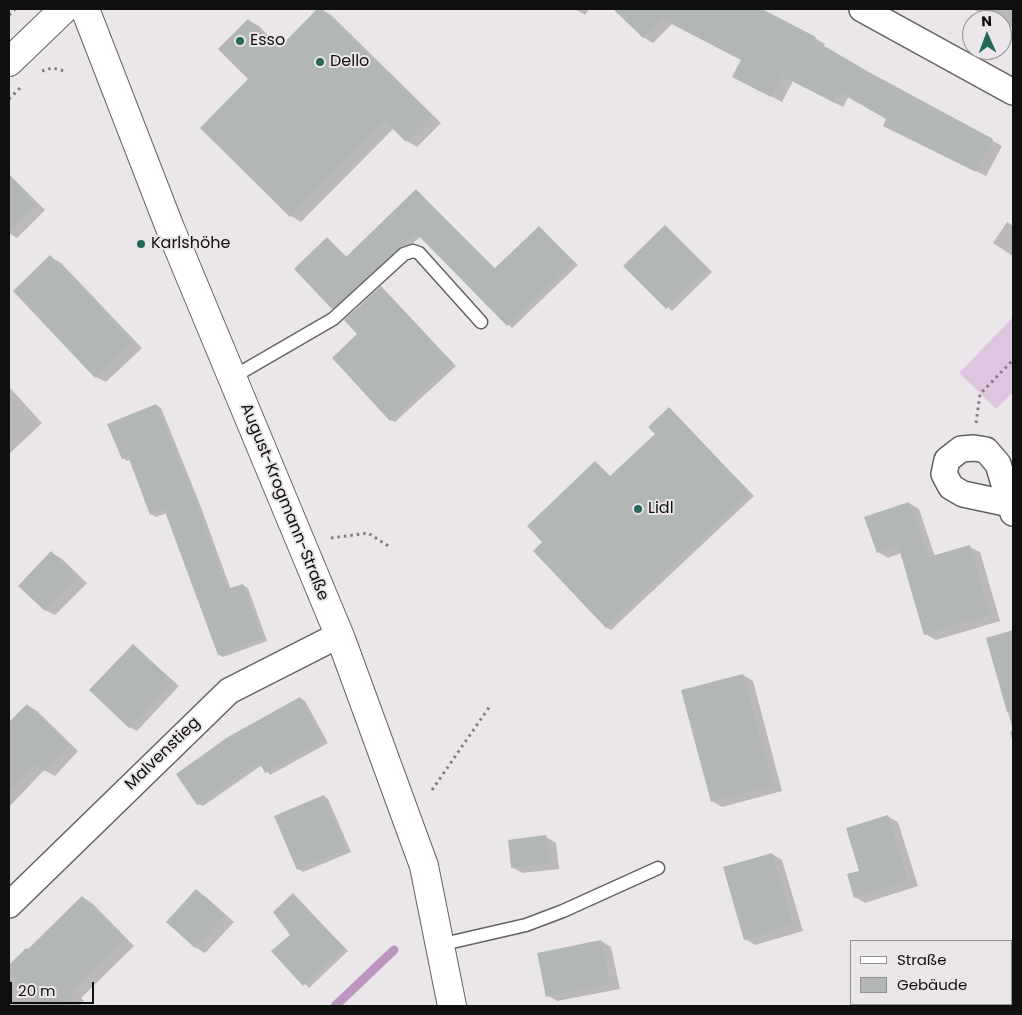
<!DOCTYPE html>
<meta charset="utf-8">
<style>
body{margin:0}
#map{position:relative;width:1022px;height:1015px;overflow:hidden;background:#eae6ea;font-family:Poppins,sans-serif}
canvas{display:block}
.frame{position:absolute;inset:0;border:10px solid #100f10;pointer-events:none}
.legend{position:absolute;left:850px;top:940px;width:162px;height:65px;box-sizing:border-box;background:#eae6ea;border:1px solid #939093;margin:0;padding:6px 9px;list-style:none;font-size:15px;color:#100f10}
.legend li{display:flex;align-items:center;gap:10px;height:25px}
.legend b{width:25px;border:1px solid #939093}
.north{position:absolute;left:962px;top:10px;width:50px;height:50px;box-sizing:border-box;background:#eae6ea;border:1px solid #939093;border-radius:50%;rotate:358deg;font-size:14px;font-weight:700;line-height:20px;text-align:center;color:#100f10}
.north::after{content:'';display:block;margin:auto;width:18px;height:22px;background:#24685a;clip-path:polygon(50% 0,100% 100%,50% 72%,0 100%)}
.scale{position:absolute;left:10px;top:982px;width:84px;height:22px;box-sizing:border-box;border:2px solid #100f10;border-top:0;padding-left:6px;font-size:15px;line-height:18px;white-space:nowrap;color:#100f10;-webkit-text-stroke:4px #eae6ea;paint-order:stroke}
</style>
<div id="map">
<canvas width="1022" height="1015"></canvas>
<div class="frame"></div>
<ul class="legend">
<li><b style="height:6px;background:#fff"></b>Straße</li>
<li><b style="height:14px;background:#b2b7b6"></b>Gebäude</li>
</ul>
<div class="north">N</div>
<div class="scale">20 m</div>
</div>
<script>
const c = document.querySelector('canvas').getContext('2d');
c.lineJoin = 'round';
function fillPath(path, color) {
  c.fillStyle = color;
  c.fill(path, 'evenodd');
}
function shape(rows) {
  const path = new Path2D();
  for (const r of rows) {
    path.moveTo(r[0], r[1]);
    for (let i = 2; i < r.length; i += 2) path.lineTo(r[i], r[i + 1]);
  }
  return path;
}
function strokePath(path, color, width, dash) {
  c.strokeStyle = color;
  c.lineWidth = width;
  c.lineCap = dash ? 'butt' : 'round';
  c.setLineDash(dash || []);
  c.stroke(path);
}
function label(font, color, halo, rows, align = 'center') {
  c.font = font + ' Poppins,sans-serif';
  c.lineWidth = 4;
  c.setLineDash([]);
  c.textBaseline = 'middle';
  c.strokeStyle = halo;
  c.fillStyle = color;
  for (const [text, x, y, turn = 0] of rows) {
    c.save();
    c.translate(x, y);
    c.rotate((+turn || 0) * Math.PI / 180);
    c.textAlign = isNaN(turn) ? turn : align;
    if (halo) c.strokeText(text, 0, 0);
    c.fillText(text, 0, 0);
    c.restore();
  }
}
fillPath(shape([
 [1013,317,1013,392,996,409,959,373]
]), '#dec6e0');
fillPath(shape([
 [319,9,330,14,441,123,417,147,407,141,394,128,301,222,291,216,248,20,259,26,280,48],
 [575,9,589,9,585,15],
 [621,9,751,9,781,25,815,38,825,44,823,47,867,72,1002,146,986,176,894,131,888,119,849,96,843,107,793,81,782,102,744,82,742,60,673,23,653,43,643,37,618,12],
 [972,9,1013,9,1013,28,1002,23,1002,20,996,20],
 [9,174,45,210,17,238,9,233],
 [416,190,496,269,539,227,578,265,512,328,421,236,338,310,333,308,327,239,347,257],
 [1007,222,1013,226,1013,256,993,243],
 [665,226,712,272,672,311,625,266],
 [51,257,61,263,142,348,106,382,96,377],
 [381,288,456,366,395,422,391,420],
 [9,387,42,423,9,454],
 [156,405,161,408,199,502,231,590,243,585,248,588,267,641,223,657,219,655,167,513,156,517,151,514,130,460,127,461,123,458],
 [669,408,754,496,611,630,606,627,544,542,595,463,611,477,657,434],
 [909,503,919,509,935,557,969,547,980,552,1000,621,936,640,925,634,901,553,888,558,878,552],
 [51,553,61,558,87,583,55,615,45,610],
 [1013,631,1013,730,987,639],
 [133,646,179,686,137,731,129,727],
 [743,675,753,681,782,791,722,807,712,801],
 [300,698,305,701,328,743,270,775,262,765,203,806,198,804],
 [27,705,37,711,78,751,55,776,44,770,9,807,9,724],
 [1013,731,1013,744,1010,732],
 [324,796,328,799,351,852,303,872,298,869],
 [887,816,898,822,918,886,865,903,855,897,860,871],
 [546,837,556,843,559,869,522,873,512,867],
 [772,854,782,860,803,931,755,945,745,939],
 [196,891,206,897,234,922,205,953,195,947],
 [294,895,348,951,309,988,273,951,291,935],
 [82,897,92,903,134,946,81,998,84,1001,79,1006,9,1006,9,967,26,949,28,951],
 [601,941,611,947,620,989,557,1001,547,995]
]), '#0003');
strokePath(shape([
 [335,1006,394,950]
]), '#bb96bf', 9);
fillPath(shape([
 [317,9,322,9,431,116,406,142,385,121,290,217,200,128,248,79,218,49,248,19,278,49],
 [613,9,762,9,816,37,814,40,867,71,993,139,976,172,883,126,886,119,839,92,833,102,782,76,771,97,732,77,741,60,662,19,643,38],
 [9,175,36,204,9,230],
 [416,189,494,269,539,226,574,262,507,326,416,233,332,309,294,269,327,237,346,257],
 [665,225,708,268,666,309,623,266],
 [50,255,133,341,95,378,13,291],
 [381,286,453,363,390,421,332,358,357,334,344,320],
 [156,404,195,498,227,589,243,584,263,638,218,655,164,509,150,515,128,456,122,459,107,424],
 [669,407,750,493,606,628,533,551,542,542,527,526,595,461,610,476,655,434,648,427],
 [909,502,928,557,970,545,990,615,924,635,898,545,877,553,864,517],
 [51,551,77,576,45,611,18,586],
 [1013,630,1013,711,1007,712,986,638],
 [133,644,173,681,129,728,89,690],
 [743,674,773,786,711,802,681,690],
 [300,697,324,740,265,773,259,762,197,805,176,774,228,737],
 [27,704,69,745,44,771,35,763,9,791,9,722],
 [324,795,347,849,297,870,274,816],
 [888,815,908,881,854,898,847,874,859,871,846,828],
 [546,835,550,863,511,868,508,840],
 [772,853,793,925,744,940,723,867],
 [196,889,225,915,195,948,166,922],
 [293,893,344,948,303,986,271,951,290,935,273,912],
 [82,896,125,939,72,991,75,994,64,1006,43,1006,9,973,9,965,26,948,28,949],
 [601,940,610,984,546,997,537,953]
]), '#b2b7b6');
const service = shape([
 [233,377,333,319,404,254,413,251,419,253,481,322],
 [439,945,526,925,563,911,658,868]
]);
const minor = shape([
 [862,9,1013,92],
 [1010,504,963,494,951,487,944,474,947,460,961,449,974,448,986,450,998,464,1010,504,1013,513],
 [9,905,229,691,339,635]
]);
const tertiary = shape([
 [9,62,64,9]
]);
const secondary = shape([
 [85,9,170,228,341,639,424,866,452,1006]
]);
strokePath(service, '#656265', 15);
strokePath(minor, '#656265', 28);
strokePath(tertiary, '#656265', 30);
strokePath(secondary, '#656265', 30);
strokePath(shape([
 [9,15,15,9],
 [42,71,52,68,65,71],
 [9,99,20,88],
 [976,423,980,394,1013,360],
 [331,538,368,533,390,547],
 [432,790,490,706]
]), '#807d80', 3, [2.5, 4]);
strokePath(service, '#fff', 12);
strokePath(minor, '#fff', 25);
strokePath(tertiary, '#fff', 28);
strokePath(secondary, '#fff', 28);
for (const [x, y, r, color] of [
 [240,41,5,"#24685a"],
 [320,62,5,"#24685a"],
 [141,244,5,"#24685a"],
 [638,509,5,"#24685a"]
]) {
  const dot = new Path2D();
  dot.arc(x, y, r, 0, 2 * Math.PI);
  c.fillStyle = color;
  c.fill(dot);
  strokePath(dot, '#eae6ea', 2);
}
label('16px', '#100f10', '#eae6ea', [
 ["Esso",250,41],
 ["Dello",330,62],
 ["Karlshöhe",151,244],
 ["Lidl",648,509]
], 'left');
label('16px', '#100f10', '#eae6ea', [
 ["August-Krogmann-Straße",284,502,68],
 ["Malvenstieg",163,754,-44]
]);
</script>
